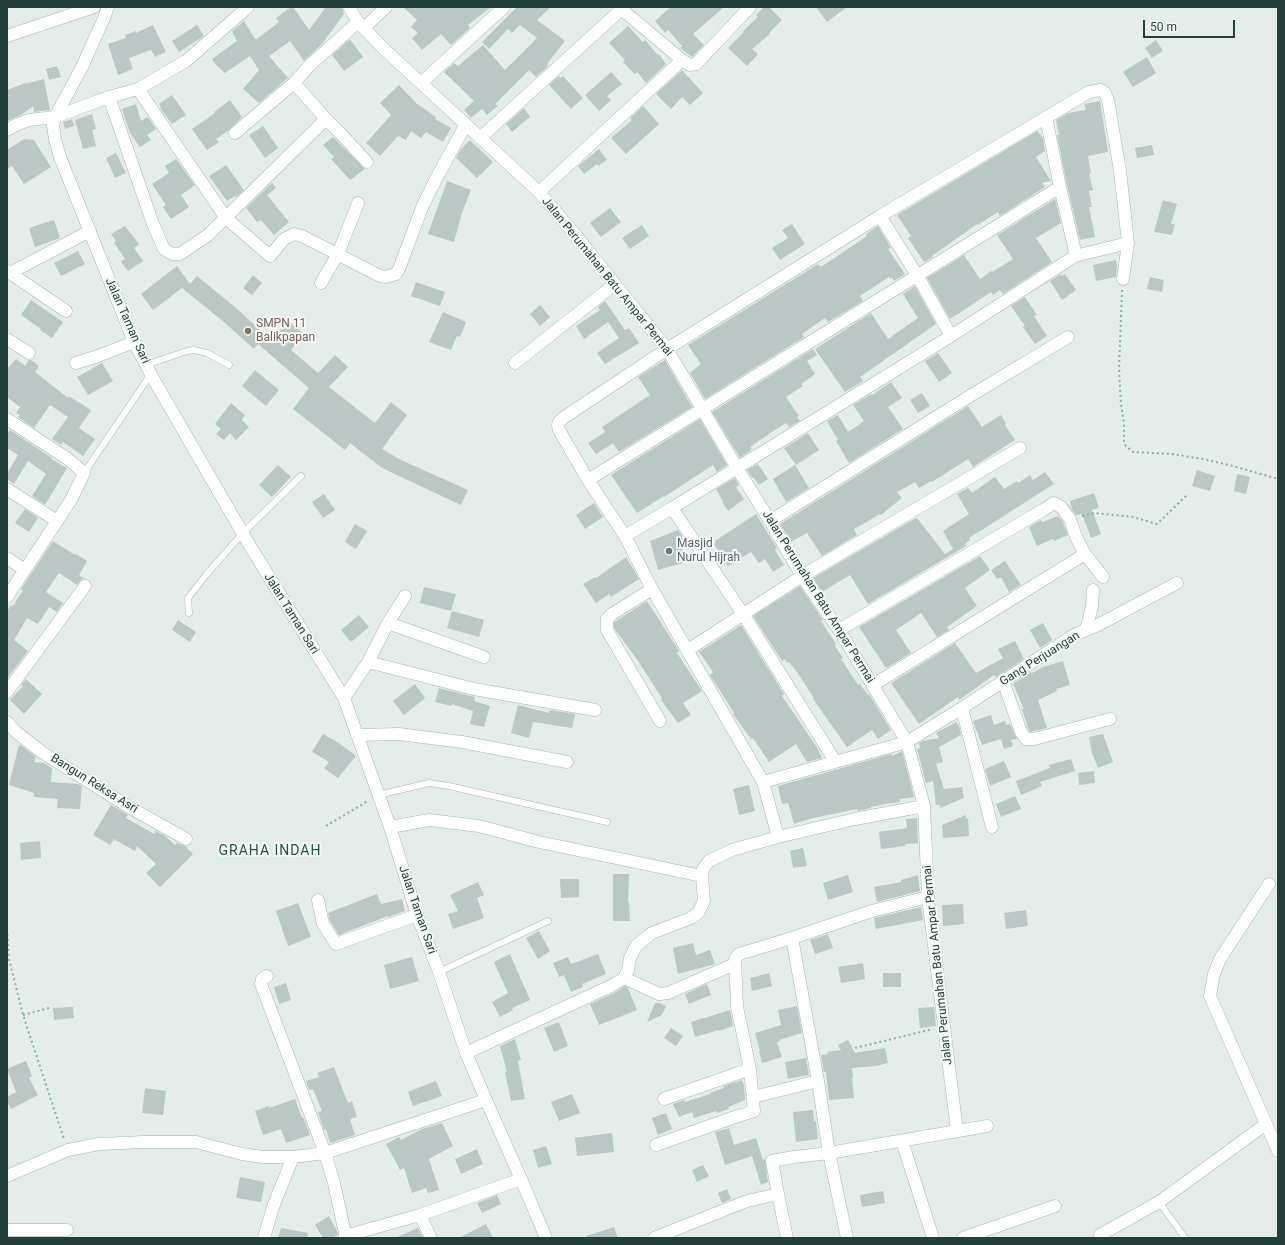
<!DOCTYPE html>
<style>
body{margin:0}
#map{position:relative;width:1285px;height:1245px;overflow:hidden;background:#e4edea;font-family:Roboto,sans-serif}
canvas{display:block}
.frame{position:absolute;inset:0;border:8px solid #233f3b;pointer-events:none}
.scale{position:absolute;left:1143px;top:20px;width:92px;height:18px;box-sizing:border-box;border:2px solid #233f3b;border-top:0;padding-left:5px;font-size:12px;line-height:14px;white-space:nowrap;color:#233f3b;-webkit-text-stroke:3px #f5faf8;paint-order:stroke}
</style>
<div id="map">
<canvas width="1285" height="1245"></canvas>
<div class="frame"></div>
<div class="scale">50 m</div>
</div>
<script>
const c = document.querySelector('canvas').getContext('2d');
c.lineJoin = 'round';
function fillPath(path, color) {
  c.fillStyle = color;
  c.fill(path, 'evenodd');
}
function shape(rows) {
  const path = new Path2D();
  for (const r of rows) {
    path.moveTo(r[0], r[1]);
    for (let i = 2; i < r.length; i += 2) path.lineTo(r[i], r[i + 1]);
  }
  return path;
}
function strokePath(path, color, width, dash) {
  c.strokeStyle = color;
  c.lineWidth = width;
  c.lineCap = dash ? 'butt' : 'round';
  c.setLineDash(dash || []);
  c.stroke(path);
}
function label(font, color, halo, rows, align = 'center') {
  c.font = font + ' Roboto,sans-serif';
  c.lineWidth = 4;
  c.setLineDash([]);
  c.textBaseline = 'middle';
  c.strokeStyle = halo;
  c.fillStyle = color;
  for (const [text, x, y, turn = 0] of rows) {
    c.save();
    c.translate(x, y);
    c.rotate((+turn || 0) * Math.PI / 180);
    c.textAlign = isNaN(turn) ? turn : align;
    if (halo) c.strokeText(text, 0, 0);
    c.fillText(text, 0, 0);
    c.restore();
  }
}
fillPath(shape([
 [291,7,293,7,309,30,326,7,342,7,344,14,322,44,304,61,290,41,269,56,288,78,259,103,243,89,259,70,250,56,225,73,215,64,212,59,237,41,232,31,244,21,255,39,257,39,279,22,276,18],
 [403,7,491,7,468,25,470,28,451,45,441,34,422,50,412,38,418,33,411,27,417,20],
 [517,7,551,7,537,20,565,41,547,64,548,66,536,77,529,70,495,104,498,106,487,115,482,109,471,118,464,110,474,101,444,72,454,63,458,66,483,45,505,70,537,38,520,25,512,33,508,29,489,49,482,42],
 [671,7,724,7,693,34,704,45,692,57,680,48,682,46,668,30,665,33,655,21],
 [764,7,769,7,782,20,769,33,770,34,752,49,758,54,747,66,728,48,744,32,743,31,758,17,756,15],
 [816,7,847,7,827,22],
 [153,25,166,52,155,57,151,50,129,58,133,69,118,75,108,44,126,38,125,35,136,31,136,33],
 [197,25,204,36,179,52,172,41],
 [628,26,643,42,645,40,658,55,659,54,666,64,646,83,637,72,635,74,623,62,625,60,609,43],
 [350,39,363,57,344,71,332,55],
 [1156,40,1163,51,1152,58,1145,48],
 [1147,57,1156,73,1133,87,1123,72],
 [57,66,61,77,49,80,46,69],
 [682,70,703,93,690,105,682,97,671,109,656,94],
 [611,72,622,84,607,96,611,100,599,111,585,95],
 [559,76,561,78,563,76,583,98,571,109,549,85],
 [44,79,50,110,34,112,33,106,21,115,7,121,7,90,25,83,25,84],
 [399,85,417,104,436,117,435,119,451,128,443,142,426,132,421,138,411,131,406,140,398,136,380,156,366,143,391,115,380,103],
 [172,95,186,115,172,124,160,108,161,108,159,104],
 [230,100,242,117,228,131,216,139,219,142,207,150,192,129,215,113,214,112],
 [1100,101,1108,152,1088,156,1091,173,1089,174,1093,190,1089,191,1092,207,1089,207,1095,237,1080,240,1067,185,1057,135,1059,135,1056,120,1068,113,1086,110,1084,104],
 [136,104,141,121,148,117,156,129,147,135,151,140,140,147,130,133,122,109],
 [643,106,659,124,626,154,611,138,632,120,630,118],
 [524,108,530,117,512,132,506,124],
 [92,114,96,129,92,130,96,146,83,149,75,120],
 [72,119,74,126,65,129,63,122],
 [263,126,278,148,265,158,249,135],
 [1037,131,1043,138,1045,151,1036,157,1051,181,1042,183,1045,187,1000,216,998,212,978,225,977,224,932,256,933,257,924,262,908,238,911,236,897,215],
 [333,137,365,169,350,180,331,159,334,157,323,145],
 [24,139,34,140,51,167,24,184,12,166,7,169,7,150],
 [470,140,493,162,477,178,456,158,461,149],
 [1152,145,1154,155,1137,158,1135,148],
 [599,149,607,160,598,166,597,164,584,174,578,166],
 [116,153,126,173,115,178,106,158],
 [176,159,195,185,181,195,189,207,171,219,163,207,166,205,152,184,169,173,165,166],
 [226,165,244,190,236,197,235,196,227,201,209,176],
 [447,181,471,190,462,213,454,242,428,234],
 [272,183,276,188,267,195,289,222,274,235,261,220,257,222,246,208],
 [1055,199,1061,223,1036,238,1052,262,1003,294,1000,290,993,295,991,292,950,319,927,278,964,255,980,279,991,271,992,272,1013,259,997,235],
 [1163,200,1177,204,1171,224,1175,224,1172,235,1154,232],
 [610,208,621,222,601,237,590,223],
 [54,220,60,238,35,247,29,228],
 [792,224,805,244,780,260,772,248,788,238,782,230],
 [642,225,649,236,630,249,622,238],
 [125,226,139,244,134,248,143,261,128,271,121,262,125,259,114,243,116,241,111,234],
 [878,226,891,248,888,249,905,274,894,281,892,278,890,279,889,277,860,296,863,301,828,322,825,318,802,334,804,337,705,399,690,373,701,364,688,345,818,264,821,267,867,236,866,234],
 [78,251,85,264,61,276,54,263],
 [1116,260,1117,267,1116,277,1096,281,1093,265],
 [177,266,190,284,197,276,236,308,269,338,273,334,275,337,288,321,304,334,291,350,318,373,335,355,348,367,329,387,375,423,391,402,407,415,382,449,401,460,468,490,461,505,399,476,382,468,350,443,345,450,293,409,309,388,258,344,254,349,225,323,182,288,153,310,141,294],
 [1061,274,1062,276,1065,274,1076,290,1062,300,1050,281],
 [253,275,262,283,252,295,243,288],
 [1150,277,1164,280,1162,292,1147,289],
 [416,282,445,292,440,306,411,296],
 [915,286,936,324,860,377,863,381,845,392,815,349,871,313,888,339,918,318,903,294],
 [1025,297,1037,315,1034,316,1047,336,1035,344,1023,327,1025,326,1011,306],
 [31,300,63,322,52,338,40,330,41,329,21,315],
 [605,301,625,330,629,328,639,343,605,364,597,353,619,338,608,322,584,339,576,326,600,310,598,307],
 [540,305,550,317,540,326,530,314],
 [443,312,466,322,460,337,457,336,451,350,429,342],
 [813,349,817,355,807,361,815,374,801,384,803,386,786,397,799,416,797,417,800,421,789,427,786,423,775,430,750,447,752,449,750,451,740,458,712,412],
 [938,353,952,373,939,382,925,361],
 [16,359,25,366,29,360,31,360,39,366,35,372,68,398,69,396,91,410,79,428,95,439,83,456,63,442,61,445,52,439,68,417,50,405,34,428,18,417,20,415,16,413,20,407,7,397,7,369],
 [665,360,692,407,619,452,613,443,596,454,588,443,605,432,602,427,650,395,638,377],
 [102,363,113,381,88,395,77,377],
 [255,370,279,390,266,406,242,386],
 [891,382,902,398,888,407,903,429,849,463,836,441,838,440,827,421,838,415,848,432,864,421,853,405,871,394,872,395],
 [922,393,930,406,918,413,910,400],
 [231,403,245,415,242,420,249,427,236,440,230,433,224,440,216,434,221,429,215,424],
 [968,406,982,427,1001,415,1006,424,1005,425,1015,440,973,467,968,459,932,482,931,481,919,488,915,482,897,492,902,498,881,515,880,514,854,529,857,535,822,556,807,533,791,542,790,540,780,524],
 [700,419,727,465,717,472,713,465,664,497,664,496,637,513,611,475],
 [10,430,52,458,51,459,67,468,45,505,32,496,46,474,28,461,14,484,7,479,7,474,18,455,7,448,7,434],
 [808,433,819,450,796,465,784,448],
 [758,464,768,479,759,485,753,477,752,478,747,470],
 [278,465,291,477,272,497,259,485],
 [795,465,809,488,786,502,773,479],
 [1197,470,1215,476,1210,491,1192,486],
 [1045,472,1054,484,969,538,970,540,965,544,966,546,868,604,850,575,822,592,813,578,916,518,917,518,945,554,953,549,943,531,969,514,957,494,968,488,972,493,995,477,1004,489,1017,481,1018,483,1030,475,1033,480],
 [1237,474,1250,477,1246,494,1234,491],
 [735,478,739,485,736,487,744,499,728,511,722,502,723,501,716,489],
 [1094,493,1099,508,1092,510,1101,534,1091,538,1082,514,1076,515,1072,509,1070,501],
 [324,494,335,510,323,518,312,502],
 [594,503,603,517,585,529,576,515],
 [25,509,38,518,29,532,15,523],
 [756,514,777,548,775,550,784,565,773,572,765,559,759,563,751,552,728,566,714,544,716,543,715,541],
 [1058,516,1063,522,1068,535,1054,541,1053,539,1037,546,1029,527,1041,520,1042,522],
 [355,524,367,531,356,549,345,542],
 [678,530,682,536,683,541,679,544,690,561,658,570,650,541],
 [53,541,75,555,76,554,87,561,79,575,85,579,82,579,77,585,59,573,46,592,63,603,57,612,49,607,38,624,27,618,14,640,28,651,7,679,7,611,11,605,13,606,23,590,21,589],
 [980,556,990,570,965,588,977,606,947,627,949,630,937,637,921,613,896,630,911,653,886,668,859,627],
 [626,557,639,579,611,597,609,594,596,603,583,584,595,577,596,578],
 [1005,561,1021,585,1009,592,1001,577,997,579,991,570],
 [800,586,823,620,821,621,836,644,835,646,843,658,841,659,858,685,860,684,868,695,869,694,891,730,878,739,872,730,847,747,813,699,814,698,797,672,789,662,787,663,785,659,782,661,753,616],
 [424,587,456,594,451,611,420,603],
 [647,601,679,651,677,653,702,691,683,703,691,715,678,723,661,700,662,698,638,661,614,628,614,622,616,621],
 [452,611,484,620,479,637,447,628],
 [359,615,369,627,351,642,341,630],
 [178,620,196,632,190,642,172,630],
 [1043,623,1052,640,1040,648,1030,630],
 [741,625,784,694,782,696,818,749,822,758,807,762,796,744,769,762,753,738,751,739,733,714,734,713,710,675,713,672,699,652],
 [1015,641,1024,659,996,677,994,675,959,700,958,697,919,724,891,683,955,643,976,673,1003,658,998,649],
 [1063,661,1070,685,1056,689,1057,691,1038,700,1047,728,1030,732,1028,728,1022,709,1024,709,1013,684,1031,672,1032,673,1043,667],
 [26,679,42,694,24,714,10,700,23,686,21,685],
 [415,684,425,698,404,715,393,701],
 [439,688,475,697,474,701,490,706,484,727,470,724,473,711,452,704,451,706,435,702],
 [518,705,549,713,550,710,575,714,572,728,533,722,529,738,511,733],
 [991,715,994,725,1005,721,1006,725,1010,724,1017,739,1011,740,1013,746,1004,749,1001,739,982,745,973,721],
 [956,722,959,726,961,735,939,747,943,762,936,764,944,789,962,787,964,798,940,808,940,805,936,805,933,781,926,783,917,749,920,748,919,743,923,741,939,738,936,733],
 [323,734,342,745,356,756,338,778,324,768,329,762,312,752],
 [1103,734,1113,762,1098,768,1092,753,1089,737],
 [19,745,22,746,36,757,34,762,44,763,52,768,51,782,78,784,82,786,80,809,57,808,58,799,34,797,34,793,9,785],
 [902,751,914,797,900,799,900,802,885,804,871,807,871,808,858,811,857,809,809,819,794,824,788,803,782,804,778,786,891,754,892,756],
 [1071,759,1075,771,1040,782,1042,786,1021,795,1016,781,1050,768,1049,765],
 [1004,761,1011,777,990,786,985,769],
 [1094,771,1095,783,1079,785,1078,773],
 [749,785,755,811,739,815,733,789],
 [1015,796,1021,809,1001,817,996,804],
 [111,805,128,815,126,818,154,834,156,831,164,835,175,845,177,843,185,846,193,854,160,887,146,873,156,864,137,846,135,851,114,839,110,845,93,835],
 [966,815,966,819,968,818,969,836,943,838,942,825],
 [917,818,918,843,905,844,905,846,881,849,879,832,907,828,906,819],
 [40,841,41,858,21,860,20,843],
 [803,848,807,866,793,868,790,851],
 [613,874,629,874,628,902,629,902,630,921,613,921],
 [848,875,853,892,828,900,823,883],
 [918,875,920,891,877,902,874,887,901,882,901,880],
 [560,879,579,879,579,897,561,898],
 [478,882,484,895,477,898,484,918,453,929,448,914,458,911,450,895],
 [377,894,381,904,402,899,405,911,388,917,388,916,339,935,330,921,328,913],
 [298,903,311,937,288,946,276,911],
 [963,904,964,924,943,926,942,905],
 [921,907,923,920,876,929,874,918],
 [1026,910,1028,926,1006,929,1004,913],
 [539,931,550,951,538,959,526,938],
 [828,934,833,948,815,954,810,940],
 [693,943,696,955,710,950,715,964,678,974,673,948],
 [510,954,530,1000,512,1008,513,1010,500,1017,492,1002,508,993,494,962],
 [598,954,606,974,582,984,583,987,571,992,564,975,559,977,553,963,568,957,571,964],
 [412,957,419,981,390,989,384,965],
 [863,963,865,979,841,983,838,967],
 [769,973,772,986,752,991,750,978],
 [883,973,901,973,901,987,883,987],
 [286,983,291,1000,279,1004,274,987],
 [707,984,711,995,689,1004,685,994],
 [625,986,628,988,637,1010,599,1025,590,1004,614,993],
 [655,1003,659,1003,666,1006,662,1015,647,1022],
 [797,1006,802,1033,779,1040,780,1041,777,1042,782,1057,762,1063,759,1051,760,1051,755,1033,781,1025,778,1010],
 [73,1007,74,1018,54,1020,53,1008],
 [934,1007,936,1026,920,1028,918,1008],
 [730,1010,733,1026,719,1031,719,1030,695,1037,691,1022],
 [559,1022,568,1046,554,1052,544,1028],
 [671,1028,683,1036,676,1046,664,1038],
 [515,1039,521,1060,518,1061,525,1099,511,1101,505,1072,507,1072,500,1046],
 [848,1040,855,1053,885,1048,888,1063,876,1066,852,1068,853,1077,852,1078,854,1098,829,1100,826,1072,824,1072,821,1055,828,1054,827,1052,841,1050,838,1045],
 [806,1058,809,1075,788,1079,785,1062],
 [26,1061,32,1076,29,1078,38,1095,11,1109,7,1102,7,1097,16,1092,7,1069],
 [334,1067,348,1103,352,1101,357,1117,350,1119,355,1135,330,1143,326,1129,324,1130,318,1112,322,1111,313,1089,309,1090,306,1081,319,1077,317,1073],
 [742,1080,744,1085,745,1100,728,1107,729,1109,717,1113,716,1111,694,1118,692,1112,679,1117,673,1104,684,1100,685,1102,710,1094,710,1093,724,1088,723,1086],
 [436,1081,442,1096,413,1106,408,1092],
 [145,1088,166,1091,163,1115,142,1113],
 [572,1094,580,1113,559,1121,551,1102],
 [295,1099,302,1118,303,1117,310,1135,286,1143,281,1129,263,1135,255,1111,269,1106,269,1108],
 [813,1110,814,1122,816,1121,818,1139,796,1142,793,1112],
 [666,1113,672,1129,658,1135,652,1118],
 [442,1123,453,1146,429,1159,439,1190,428,1193,426,1188,412,1193,404,1168,400,1170,386,1144,399,1137,401,1140,422,1129],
 [729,1128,734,1145,756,1138,763,1160,765,1159,768,1182,761,1185,752,1156,725,1165,715,1132],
 [612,1133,614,1152,577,1156,575,1138],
 [546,1146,552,1164,538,1168,533,1150],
 [477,1149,483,1164,461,1174,455,1159],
 [703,1165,709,1176,697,1182,692,1170],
 [240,1177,265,1182,261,1202,236,1198],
 [727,1189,731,1199,722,1203,718,1193],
 [883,1191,885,1203,862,1207,860,1195],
 [497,1195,501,1204,482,1213,477,1203],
 [329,1216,336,1229,338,1235,332,1238,323,1238,315,1225],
 [486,1224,493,1238,459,1238],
 [614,1227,618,1238,586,1238,586,1236],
 [281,1228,308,1233,307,1238,278,1238],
 [418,1228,423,1238,395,1238]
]), '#b9c8c4');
const service = shape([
 [146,365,187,351,194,350,207,353,229,365],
 [84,473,151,374],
 [189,613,188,598,206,575,242,534,301,476],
 [378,795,429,783,449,786,607,822],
 [439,972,548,921],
 [1159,1202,1185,1238]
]);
const minor = shape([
 [349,7,358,22,384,49,539,192,574,233,667,349,737,468,770,521,802,576,839,630,907,742,924,806,928,897,957,1131],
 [364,28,386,7],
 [7,36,94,7],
 [682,60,690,65,696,64,750,7],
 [421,83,504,7],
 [138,89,226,218,270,256,284,239,294,234,302,236,380,276,386,277,396,274,399,269,423,205,437,177,466,124],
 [109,97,153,224,164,249,172,254,180,254,208,235,326,119,341,134,367,162],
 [326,119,294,83,309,66,358,22],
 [7,130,16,125,29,120,55,117,109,97,138,89,186,61,248,7],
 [235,133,294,83],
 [480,138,624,7],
 [539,192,682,60,619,7],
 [880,216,917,275,951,336],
 [1075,256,1128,243],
 [7,271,66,311],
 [10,273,90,231],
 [321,283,338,254,358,203],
 [7,339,29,353],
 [76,363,98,356,134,342],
 [515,363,615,284],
 [7,419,68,459,84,473,71,500,7,597],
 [588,480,1060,187,1046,117],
 [7,489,57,521],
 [770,521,970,396,1068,337],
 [625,536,672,508],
 [7,558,25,570],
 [652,589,612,614,607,619,607,630,660,721],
 [388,623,484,657],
 [839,630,1043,510,1054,503,1061,507,1070,519,1076,537,1085,554,1103,577],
 [1086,630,1092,607,1093,590],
 [688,650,802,576,1020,448],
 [368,662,474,689,595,710],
 [1003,681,1021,732,1026,739,1034,739,1110,719],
 [873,685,1085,554],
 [7,692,85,586],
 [344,698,368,662,388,623,405,596],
 [962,708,992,827],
 [7,722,16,732,43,753,129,807,186,839],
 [357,735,399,734,462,742,567,762],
 [835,761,743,614,672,508,951,336,1075,256,1074,247,1060,187],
 [763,782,907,742,962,708,1074,635,1098,625,1177,583],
 [390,827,429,820,479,826,539,842,702,876],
 [778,837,763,782,652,589,625,536,588,480,559,430,558,425,559,422,563,418,667,349,880,216,1089,92,1101,90,1105,93,1108,100,1120,171,1128,243,1123,279],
 [1269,884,1220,959,1214,974,1210,996,1278,1151],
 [318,900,323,924,336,944,417,915],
 [792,938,818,1081,829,1153,987,1126],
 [267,976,262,979,261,984,325,1153,334,1183,346,1238],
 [624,978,659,994,668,993,735,964],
 [466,1053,611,986,624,978,628,970,630,958,636,946,652,933,691,918,698,913,704,901,702,876,703,869,709,861,732,850,778,837,855,819,924,806],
 [753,1097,818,1081],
 [664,1099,750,1069],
 [902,1141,933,1238],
 [656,1145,735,1117,754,1111,750,1069,737,1007,735,959,739,954,792,938,872,911,928,897],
 [7,1176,68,1150,99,1144,144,1142,196,1142,242,1154,262,1157,293,1157,325,1153,486,1100],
 [778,1194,787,1238],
 [420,1215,431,1238],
 [7,1230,67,1230],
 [1100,1235,1159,1202,1266,1124],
 [345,1236,420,1215,521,1179],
 [264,1238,273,1207,293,1157],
 [654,1238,747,1201,778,1194,772,1161,794,1157,829,1153,847,1238],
 [963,1238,1055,1206]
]);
const tertiary = shape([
 [108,7,104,18,82,67,55,117,53,125,55,139,60,157,134,342,154,380,250,546,344,698,390,827,417,915,439,972,466,1053,486,1100,521,1179,546,1238]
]);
strokePath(service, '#a6b5b2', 7);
strokePath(minor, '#a6b5b2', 13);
strokePath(tertiary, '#a6b5b2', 13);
strokePath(shape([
 [1122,290,1119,369,1121,404,1124,424,1124,442,1125,445,1133,452,1172,454,1203,459,1233,466,1278,479],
 [1082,516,1095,513,1133,517,1157,524,1188,494],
 [326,826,368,801],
 [7,929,9,959,23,1015,64,1139],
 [23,1015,49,1008],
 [855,1048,933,1029]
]), '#84b1a8', 2, [2, 3]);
strokePath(service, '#fff', 6);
strokePath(minor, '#fff', 12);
strokePath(tertiary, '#fff', 12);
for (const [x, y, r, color] of [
 [248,331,4,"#8d6e63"],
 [669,551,4,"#6b7280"]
]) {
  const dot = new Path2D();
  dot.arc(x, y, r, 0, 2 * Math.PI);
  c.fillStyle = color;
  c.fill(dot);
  strokePath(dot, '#f5faf8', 1.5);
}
label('12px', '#233f3b', '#f5faf8', [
 ["Jalan Perumahan Batu Ampar Permai",607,277,51],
 ["Jalan Taman Sari",127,321,66],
 ["Jalan Perumahan Batu Ampar Permai",818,597,58],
 ["Jalan Taman Sari",291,614,58],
 ["Gang Perjuangan",1040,659,-32],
 ["Bangun Reksa Asri",94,784,32],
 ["Jalan Taman Sari",417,910,71],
 ["Jalan Perumahan Batu Ampar Permai",938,965,-96]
]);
label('12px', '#785e54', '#f5faf8', [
 ["SMPN 11",256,324],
 ["Balikpapan",256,338]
], 'left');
label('12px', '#5b616d', '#f5faf8', [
 ["Masjid",677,544],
 ["Nurul Hijrah",677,558]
], 'left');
c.letterSpacing = '1px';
label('14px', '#1f524a', '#f5faf8', [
 ["GRAHA INDAH",270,851]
]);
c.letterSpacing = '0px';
</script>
